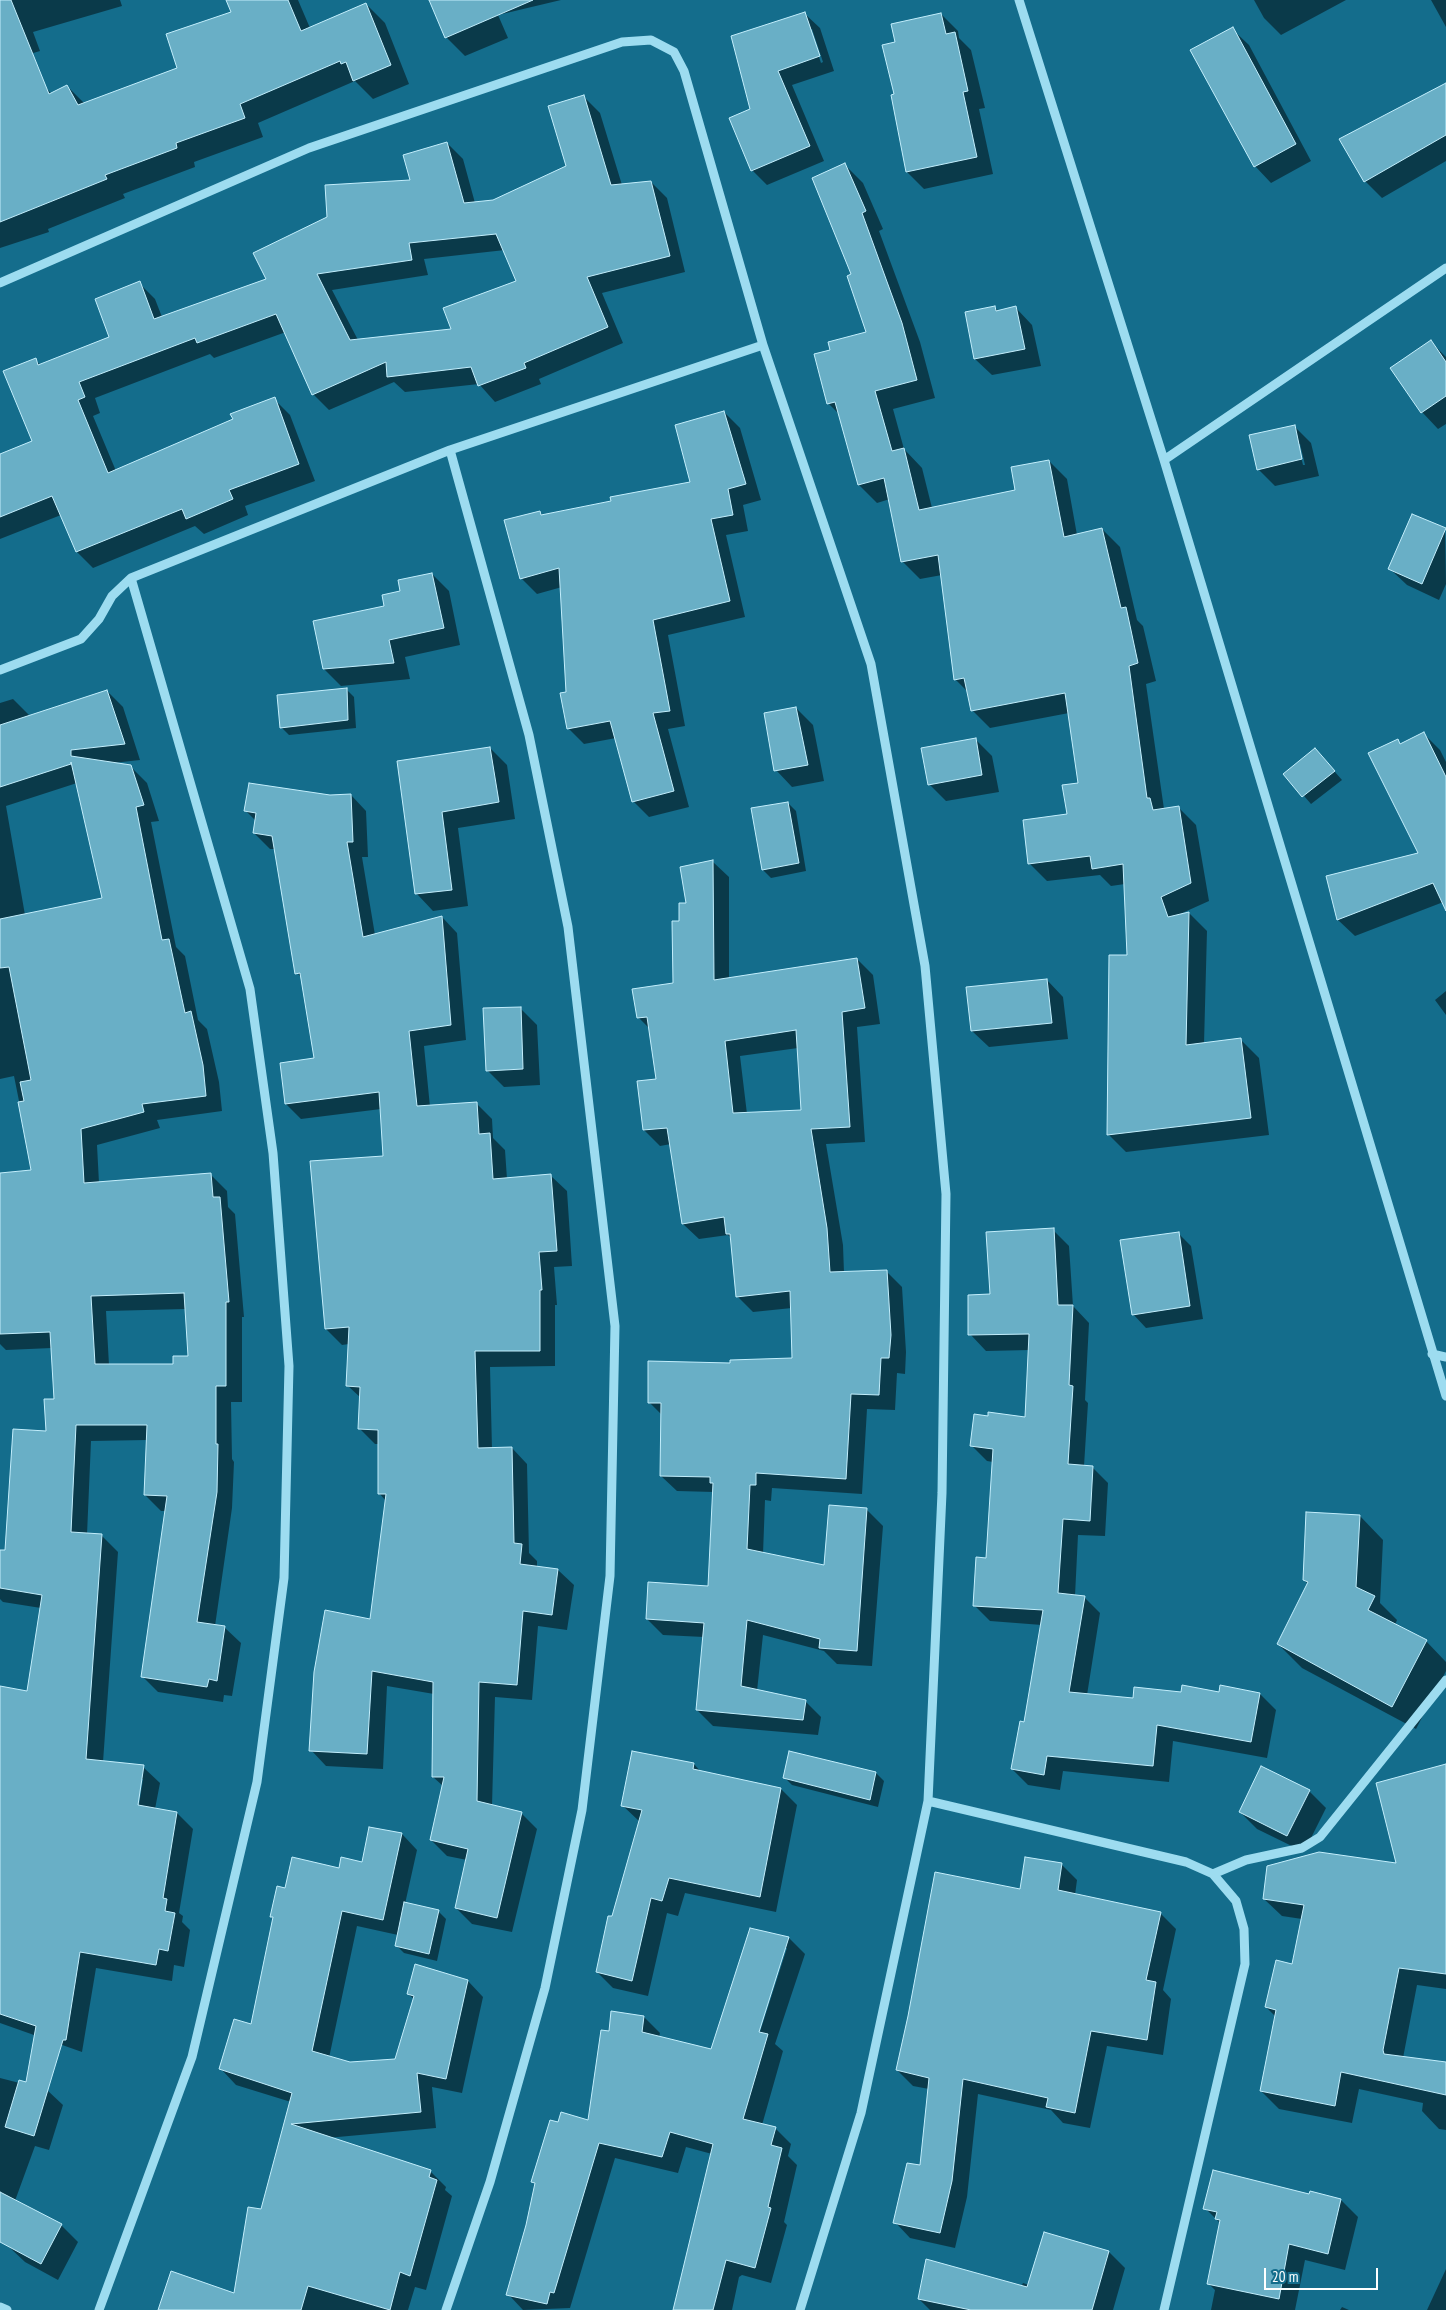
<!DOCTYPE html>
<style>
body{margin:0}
#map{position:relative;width:1446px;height:2310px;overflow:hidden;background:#146d8c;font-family:"PT Sans Narrow",sans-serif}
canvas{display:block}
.scale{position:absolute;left:1264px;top:2268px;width:114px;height:22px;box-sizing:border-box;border:2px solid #fff;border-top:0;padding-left:6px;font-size:15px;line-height:18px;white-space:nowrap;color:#fff;-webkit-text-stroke:4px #146d8c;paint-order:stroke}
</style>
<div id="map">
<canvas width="1446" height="2310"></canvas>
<div class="scale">20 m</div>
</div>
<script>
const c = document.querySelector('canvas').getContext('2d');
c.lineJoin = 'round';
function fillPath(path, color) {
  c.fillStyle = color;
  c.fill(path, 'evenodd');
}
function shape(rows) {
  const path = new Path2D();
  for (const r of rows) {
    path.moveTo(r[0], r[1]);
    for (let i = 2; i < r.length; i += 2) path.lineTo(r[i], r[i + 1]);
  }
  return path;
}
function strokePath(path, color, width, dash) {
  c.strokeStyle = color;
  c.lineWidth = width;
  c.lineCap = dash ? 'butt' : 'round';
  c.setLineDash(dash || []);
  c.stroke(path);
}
fillPath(shape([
 [0,0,120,0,122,6,33,32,40,51,0,63],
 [227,0,298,0,310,28,366,4,385,23,409,84,373,99,355,81,258,123,263,137,194,162,195,167,123,194,125,198,48,229,49,232,0,248,0,102,45,87,52,94,67,86,85,104,179,68,233,13],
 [430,0,561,0,498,15,508,38,465,56,446,37],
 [1254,0,1346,0,1281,35,1264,18],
 [1431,0,1446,0,1446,27],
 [805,14,820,28,834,71,792,85,824,161,767,185,752,170,752,110],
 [810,29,812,29,823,62,821,63],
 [941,14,958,31,959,38,971,50,985,108,979,109,993,174,924,189,907,172,893,96,895,95,896,43],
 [1232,29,1249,45,1311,161,1271,183,1255,166],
 [584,97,600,113,622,185,651,182,667,198,685,272,602,293,623,343,539,379,541,384,495,402,479,384,405,392,394,382,329,410,313,394,286,332,214,358,210,354,95,398,100,413,93,416,116,471,234,420,274,399,290,415,315,481,245,506,248,515,204,534,195,526,93,568,77,552,61,515,0,539,0,455,34,442,35,360,41,365,111,338,139,283,155,299,162,317,267,280,412,181,447,143,463,159,475,203,493,201,567,167],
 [505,250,518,281,452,330,358,340,332,290,428,275,424,259],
 [1446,118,1446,161,1382,198,1365,181],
 [845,165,863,183,883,229,879,231,920,342,935,398,893,409,904,449,922,468,932,508,1017,491,1049,461,1067,479,1077,535,1102,529,1120,547,1137,620,1143,626,1156,681,1146,684,1164,809,1178,807,1196,825,1209,901,1180,914,1189,913,1207,931,1204,1044,1241,1040,1259,1058,1269,1135,1126,1152,1108,1134,1128,957,1125,884,1111,886,1100,875,1047,881,1029,863,1068,815,1079,784,1069,713,990,728,972,710,968,692,955,679,942,575,920,579,902,561,890,499,877,503,859,485,840,415,828,403,832,351,868,333,853,274],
 [994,307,999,311,1016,308,1032,325,1041,366,992,375,975,359],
 [1431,342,1446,357,1446,424,1438,429,1422,412],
 [724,412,740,428,761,500,743,505,748,531,726,535,745,617,668,635,685,726,668,729,689,807,649,817,633,801,616,738,584,744,568,728,562,587,537,594,521,578,539,512,544,516,692,483],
 [1294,426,1311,443,1319,476,1275,486,1258,469],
 [1298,444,1300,444,1305,465,1303,465],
 [1445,529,1446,584,1439,600,1407,585,1390,569],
 [432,574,449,591,460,645,405,657,410,679,341,686,324,669,402,592],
 [346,689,354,697,356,728,289,735,281,727],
 [107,691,123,707,140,760,113,763,131,767,147,783,159,821,151,822,176,947,185,956,198,1020,207,1029,219,1082,222,1111,157,1120,160,1128,97,1145,99,1183,211,1175,227,1191,228,1207,235,1214,244,1317,242,1317,242,1402,231,1402,232,1459,234,1462,232,1508,215,1626,224,1627,241,1643,232,1696,224,1695,223,1702,158,1692,142,1676,166,1511,161,1511,145,1495,147,1440,91,1441,87,1535,102,1536,118,1552,103,1762,143,1767,160,1783,155,1809,177,1813,193,1829,179,1913,183,1916,182,1922,190,1930,184,1967,174,1965,172,1981,96,1968,82,2052,0,2023,0,1687,28,1693,41,1608,3,1602,0,1599,0,1551,7,1552,47,1433,55,1400,52,1348,6,1350,0,1344,0,1174,33,1171,14,1076,0,1079,0,703,13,699,30,716],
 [77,783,104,899,25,915,6,806],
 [186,1309,189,1358,174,1365,109,1365,106,1311],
 [141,1779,143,1779,138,1811,135,1811],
 [796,708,813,725,824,781,792,787,776,770],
 [1424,734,1440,750,1446,762,1446,901,1355,936,1338,920,1327,877,1419,854,1398,741,1401,744],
 [976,740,992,756,999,792,946,801,929,784],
 [490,748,507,765,515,819,458,828,468,906,433,911,417,894,398,762],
 [1315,749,1342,780,1311,804,1285,774],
 [351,795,366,811,368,857,362,857,375,935,442,917,457,933,466,1040,424,1046,430,1107,476,1103,492,1119,493,1138,505,1150,507,1179,551,1176,567,1191,572,1266,554,1267,557,1305,555,1305,555,1366,490,1367,492,1449,512,1448,527,1464,529,1553,537,1561,537,1567,558,1570,574,1585,567,1630,538,1626,532,1700,495,1697,492,1806,521,1813,537,1829,512,1932,472,1924,456,1908,467,1860,447,1856,431,1840,443,1786,433,1777,434,1694,387,1686,383,1769,326,1766,311,1750,371,1620,386,1501,379,1493,379,1444,375,1444,359,1428,361,1398,348,1386,349,1344,342,1345,326,1329,384,1157,381,1109,301,1119,286,1104,315,1059,303,979,297,973,276,849,270,849,254,833,256,821,246,811,330,796],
 [788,803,796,811,806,871,771,878,763,870,752,809],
 [713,862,729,877,729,979,857,959,873,975,880,1024,857,1027,865,1142,826,1144,843,1245,844,1273,886,1271,902,1287,906,1352,905,1374,897,1373,895,1410,867,1409,862,1494,772,1488,771,1501,765,1500,763,1554,826,1567,830,1507,867,1510,883,1526,872,1666,837,1664,824,1651,763,1635,757,1691,805,1701,821,1717,818,1735,713,1726,697,1710,704,1637,663,1635,647,1619,709,1587,714,1492,677,1491,661,1476,662,1415,649,1402,732,1364,793,1359,792,1308,753,1312,737,1296,731,1238,728,1235,699,1239,683,1224,671,1144,660,1146,644,1130,658,1080,651,1030,638,1017,675,984,680,922,687,905],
 [798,1048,802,1112,747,1114,740,1056],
 [1047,980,1063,997,1068,1039,989,1047,972,1031],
 [1446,991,1446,1015,1435,1000],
 [520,1008,537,1025,540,1085,504,1087,487,1070],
 [1053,1230,1069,1246,1073,1306,1089,1323,1085,1400,1088,1403,1084,1466,1092,1467,1108,1483,1105,1536,1078,1535,1075,1596,1084,1597,1100,1613,1087,1695,1134,1700,1182,1693,1260,1694,1276,1710,1267,1758,1173,1741,1169,1782,1063,1771,1060,1790,1028,1785,1012,1769,1025,1723,1042,1625,990,1621,974,1605,987,1559,993,1462,987,1461,971,1445,1026,1418,1030,1350,986,1351,970,1334,991,1296],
 [1178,1233,1191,1246,1203,1319,1146,1328,1133,1314],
 [1308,1513,1360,1516,1383,1540,1380,1603,1397,1620,1395,1625,1426,1641,1446,1662,1446,1671,1416,1729,1302,1668,1278,1644,1309,1585,1304,1580],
 [694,1764,701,1772,781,1789,797,1805,776,1912,685,1893,678,1916,667,1913,648,1996,613,1988,597,1972,640,1822,622,1805],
 [876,1773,884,1781,878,1807,792,1785,784,1777],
 [1446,1778,1446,1989,1417,1985,1403,2058,1446,2063,1446,2130,1439,2129,1422,2111,1423,2103,1359,2089,1352,2123,1279,2109,1261,2091,1276,2017,1266,2007,1293,1965,1302,1919,1282,1916,1264,1899,1397,1865],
 [1309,1791,1326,1808,1304,1852,1257,1829,1240,1812],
 [370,1828,402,1834,417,1850,405,1904,438,1911,446,1919,437,1961,404,1953,396,1945,398,1935,357,1926,329,2058,350,2064,396,2060,414,1999,408,1994,468,1981,483,1997,462,2093,432,2087,436,2128,327,2138,430,2171,446,2187,445,2190,452,2196,426,2290,415,2287,408,2310,161,2310,234,2298,262,2211,291,2102,236,2085,221,2069,252,2026,274,1919,271,1916,286,1889,363,1864],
 [1061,1864,1077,1880,1075,1895,1160,1913,1176,1929,1163,1990,1171,1999,1163,2055,1107,2046,1090,2128,1063,2123,1051,2110,978,2094,967,2197,955,2248,910,2238,895,2222,921,2167,929,2089,913,2086,897,2070,1021,1890],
 [789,1938,805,1954,775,2044,783,2051,762,2125,775,2128,791,2144,788,2156,797,2165,784,2222,787,2225,771,2283,742,2275,739,2277,732,2310,674,2310,712,2154,686,2147,678,2173,615,2158,570,2308,523,2310,508,2294,527,2225,536,2185,533,2182,559,2124,590,2122,610,2033,644,2017,660,2033,659,2037,711,2051],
 [784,1948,787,1948,758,2038,756,2037],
 [0,2078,47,2090,63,2105,49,2150,35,2146,12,2209,0,2205],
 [1310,2195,1341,2200,1358,2217,1345,2270,1305,2260,1295,2310,1211,2310,1215,2290,1209,2284,1221,2224,1205,2208],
 [61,2225,78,2242,58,2280,25,2262,8,2246],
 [1045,2233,1109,2252,1125,2268,1113,2310,930,2310,919,2299,1021,2287,1023,2283,1029,2285],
 [1446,2269,1446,2310,1427,2310],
 [1342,2307,1349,2310,1340,2310]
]), '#0007');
const building = shape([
 [0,0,11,0,49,94,67,85,78,105,177,68,166,34,231,12,226,0,288,0,301,31,366,3,391,65,353,81,346,62,341,64,340,61,240,104,245,118,176,143,177,148,105,175,107,179,0,222,0,0],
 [429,0,533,0,445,38,429,0],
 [805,12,820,56,778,71,810,146,751,171,729,118,750,109,731,36,805,12],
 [941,13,946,34,955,32,968,91,963,92,977,157,906,172,891,95,894,94,882,45,895,42,891,24,941,13],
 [1233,27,1296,144,1254,167,1190,50,1233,27],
 [1446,83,1446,135,1364,182,1339,139,1446,83],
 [584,95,611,185,651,181,670,256,587,277,608,327,524,363,526,368,478,386,471,367,387,377,386,362,312,395,276,314,197,343,195,338,79,382,85,397,78,400,108,473,233,419,230,414,275,397,299,464,229,490,233,499,186,519,182,509,76,552,52,496,0,517,0,454,32,441,3,371,36,358,38,365,109,337,95,299,140,281,154,319,266,279,253,253,327,217,325,185,410,180,403,155,447,142,464,203,493,200,566,166,548,106,584,95],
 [496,234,516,281,443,308,451,329,350,340,317,274,412,260,409,243,496,234],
 [845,163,866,211,862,213,902,323,917,380,875,391,892,451,904,448,919,510,1015,490,1011,467,1049,460,1064,537,1102,528,1121,608,1126,607,1138,663,1129,666,1147,798,1150,798,1153,810,1179,806,1191,883,1161,897,1168,917,1189,912,1186,1045,1241,1038,1251,1118,1107,1135,1109,955,1127,955,1123,864,1092,869,1090,856,1028,864,1023,820,1067,814,1062,785,1078,783,1065,693,971,711,964,678,954,680,938,555,901,562,884,478,858,485,835,402,827,404,814,354,830,350,828,342,866,332,847,276,851,274,812,178,845,163],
 [995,306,996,311,1016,306,1025,349,974,359,965,312,995,306],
 [1431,340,1446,362,1446,396,1421,413,1390,368,1431,340],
 [724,411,746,484,728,489,733,515,711,519,730,601,653,620,670,711,653,713,674,791,632,802,610,721,567,729,560,693,566,692,559,568,520,579,504,520,540,511,541,515,611,501,610,497,690,482,675,425,724,411],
 [1295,425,1302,459,1257,470,1249,435,1295,425],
 [1412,514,1446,528,1422,584,1388,569,1412,514],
 [432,573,444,628,389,640,394,663,323,669,313,621,384,606,382,595,400,591,398,580,432,573],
 [347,688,348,720,280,728,277,695,347,688],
 [107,690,125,744,71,750,71,756,131,765,144,805,136,807,162,940,169,939,185,1013,191,1011,203,1065,206,1096,142,1104,144,1112,81,1129,84,1183,211,1173,213,1197,220,1197,229,1302,226,1302,226,1386,216,1386,216,1444,218,1444,217,1492,197,1622,225,1626,217,1681,209,1679,207,1687,141,1677,167,1496,144,1495,147,1425,76,1425,71,1532,102,1534,86,1759,144,1765,138,1805,177,1812,163,1898,167,1899,165,1911,175,1913,168,1951,159,1949,156,1965,80,1952,66,2040,63,2040,34,2136,5,2127,19,2080,26,2082,36,2026,0,2014,0,1686,27,1691,42,1595,0,1588,0,1550,5,1550,13,1429,46,1431,44,1399,54,1399,50,1332,0,1334,0,1173,31,1170,18,1102,24,1101,20,1082,31,1080,9,967,0,968,0,919,102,898,71,762,71,764,0,787,0,725,107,690],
 [184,1293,188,1356,173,1356,173,1364,95,1364,91,1296,184,1293],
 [796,707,808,765,774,771,764,713,796,707],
 [1424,732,1446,777,1446,911,1433,883,1337,920,1326,876,1418,853,1368,753,1398,739,1400,744,1424,732],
 [976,738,982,775,928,785,921,748,976,738],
 [490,747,499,802,442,812,452,890,415,894,397,761,490,747],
 [1315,748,1335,771,1302,797,1283,774,1315,748],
 [249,783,330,795,351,794,353,842,347,842,363,937,442,916,451,1025,409,1031,417,1106,477,1102,479,1134,490,1133,493,1179,551,1174,557,1251,539,1252,542,1290,540,1290,540,1351,475,1351,478,1448,512,1447,514,1543,522,1544,520,1564,558,1569,552,1615,523,1611,517,1685,479,1682,477,1801,522,1812,497,1918,455,1908,468,1849,430,1840,444,1777,432,1777,433,1682,372,1671,367,1754,309,1751,314,1672,325,1610,370,1619,386,1494,378,1494,378,1430,358,1429,360,1387,346,1386,349,1327,325,1329,310,1161,383,1156,379,1092,285,1104,280,1063,314,1058,300,973,295,974,272,836,253,833,256,813,244,811,249,783],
 [788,802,799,863,762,870,751,808,788,802],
 [713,860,714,980,857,958,865,1008,842,1012,850,1127,811,1129,827,1228,830,1272,887,1270,891,1335,889,1358,881,1358,879,1395,851,1394,846,1479,756,1473,756,1485,750,1485,747,1549,824,1565,829,1505,867,1508,857,1651,819,1648,820,1639,747,1620,741,1686,806,1700,803,1720,696,1710,704,1623,646,1619,648,1582,708,1586,713,1483,710,1483,710,1477,660,1476,661,1403,648,1403,648,1361,730,1363,730,1360,792,1358,790,1291,736,1297,730,1234,726,1234,724,1217,682,1224,667,1128,643,1130,637,1081,656,1079,647,1017,637,1018,632,989,673,983,672,921,679,921,679,903,686,903,680,867,713,860],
 [796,1030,801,1110,733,1113,725,1041,796,1030],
 [1047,979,1052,1023,971,1031,966,987,1047,979],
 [521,1007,523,1069,486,1071,483,1008,521,1007],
 [1054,1228,1058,1305,1073,1305,1069,1385,1073,1386,1068,1464,1093,1466,1090,1521,1063,1519,1058,1593,1085,1596,1069,1692,1133,1698,1134,1687,1181,1692,1182,1685,1219,1692,1220,1685,1260,1693,1251,1742,1157,1725,1153,1766,1047,1756,1044,1775,1011,1769,1020,1721,1024,1722,1043,1610,973,1606,976,1557,986,1558,993,1449,970,1446,974,1414,988,1416,988,1412,1025,1417,1029,1334,968,1335,968,1295,990,1294,986,1232,1054,1228],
 [1179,1232,1190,1306,1132,1315,1120,1240,1179,1232],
 [1306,1512,1360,1515,1356,1587,1375,1596,1368,1610,1427,1640,1392,1707,1277,1644,1308,1582,1303,1580,1306,1512],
 [632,1751,694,1763,693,1769,781,1788,760,1897,669,1878,662,1901,651,1898,632,1981,596,1972,608,1916,612,1916,642,1810,621,1806,632,1751],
 [789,1751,876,1772,870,1800,783,1778,789,1751],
 [1446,1764,1446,1974,1399,1968,1383,2050,1384,2054,1446,2062,1446,2095,1341,2072,1335,2106,1260,2091,1276,2010,1265,2007,1276,1960,1292,1964,1304,1905,1263,1899,1267,1866,1319,1852,1396,1863,1376,1783,1446,1764],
 [1261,1766,1310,1790,1287,1836,1239,1812,1261,1766],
 [369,1827,402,1833,383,1920,342,1911,312,2051,350,2062,395,2059,414,1996,407,1994,415,1964,468,1980,446,2079,417,2073,421,2112,291,2124,431,2170,429,2177,437,2180,410,2276,400,2272,390,2310,308,2286,301,2310,158,2310,171,2271,234,2293,248,2207,261,2209,292,2093,219,2069,234,2019,251,2024,273,1917,270,1917,277,1886,285,1888,292,1857,339,1868,341,1857,362,1862,369,1827],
 [1025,1857,1062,1863,1058,1890,1161,1912,1146,1980,1156,1982,1147,2040,1091,2031,1075,2113,1046,2107,1048,2098,963,2079,952,2181,940,2233,893,2223,907,2163,920,2165,929,2078,896,2070,908,2016,935,1872,1020,1889,1025,1857],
 [404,1902,439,1910,429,1954,395,1946,404,1902],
 [750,1928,789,1937,759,2032,768,2034,743,2119,776,2127,771,2145,782,2148,768,2207,771,2208,755,2268,726,2260,713,2310,673,2310,713,2144,670,2132,662,2157,599,2143,554,2293,550,2292,547,2304,506,2295,526,2225,535,2183,531,2182,550,2120,558,2122,561,2112,588,2120,601,2030,609,2031,611,2011,644,2016,642,2032,711,2049,750,1928],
 [1213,2170,1309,2194,1310,2191,1341,2199,1328,2254,1289,2244,1279,2299,1207,2284,1220,2220,1215,2219,1217,2212,1203,2209,1213,2170],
 [0,2192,62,2224,41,2264,0,2242,0,2192],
 [1044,2232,1109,2251,1092,2310,971,2310,918,2299,926,2259,1027,2287,1044,2232]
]);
fillPath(building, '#69afc6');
strokePath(building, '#c3eefc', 1);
strokePath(shape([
 [1019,0,1164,460,1446,1396],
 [0,283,309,148,622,42,651,40,674,52,684,71,763,345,871,664,925,966,946,1194,942,1493,928,1801,861,2113,800,2310],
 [1164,460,1446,268],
 [0,670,81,639,99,619,112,596,131,578,450,450,763,345],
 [1432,1354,1446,1357],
 [928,1801,1186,1862,1213,1874,1236,1901,1244,1929,1245,1964,1164,2310],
 [1213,1874,1246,1860,1302,1848,1320,1837,1446,1680],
 [0,2307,7,2310],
 [99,2310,192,2057,257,1782,284,1578,289,1366,273,1153,250,989,131,578],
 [446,2310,490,2182,545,1988,582,1810,610,1576,615,1326,568,927,529,735,450,450]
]), '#9ddcf0', 9);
</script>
